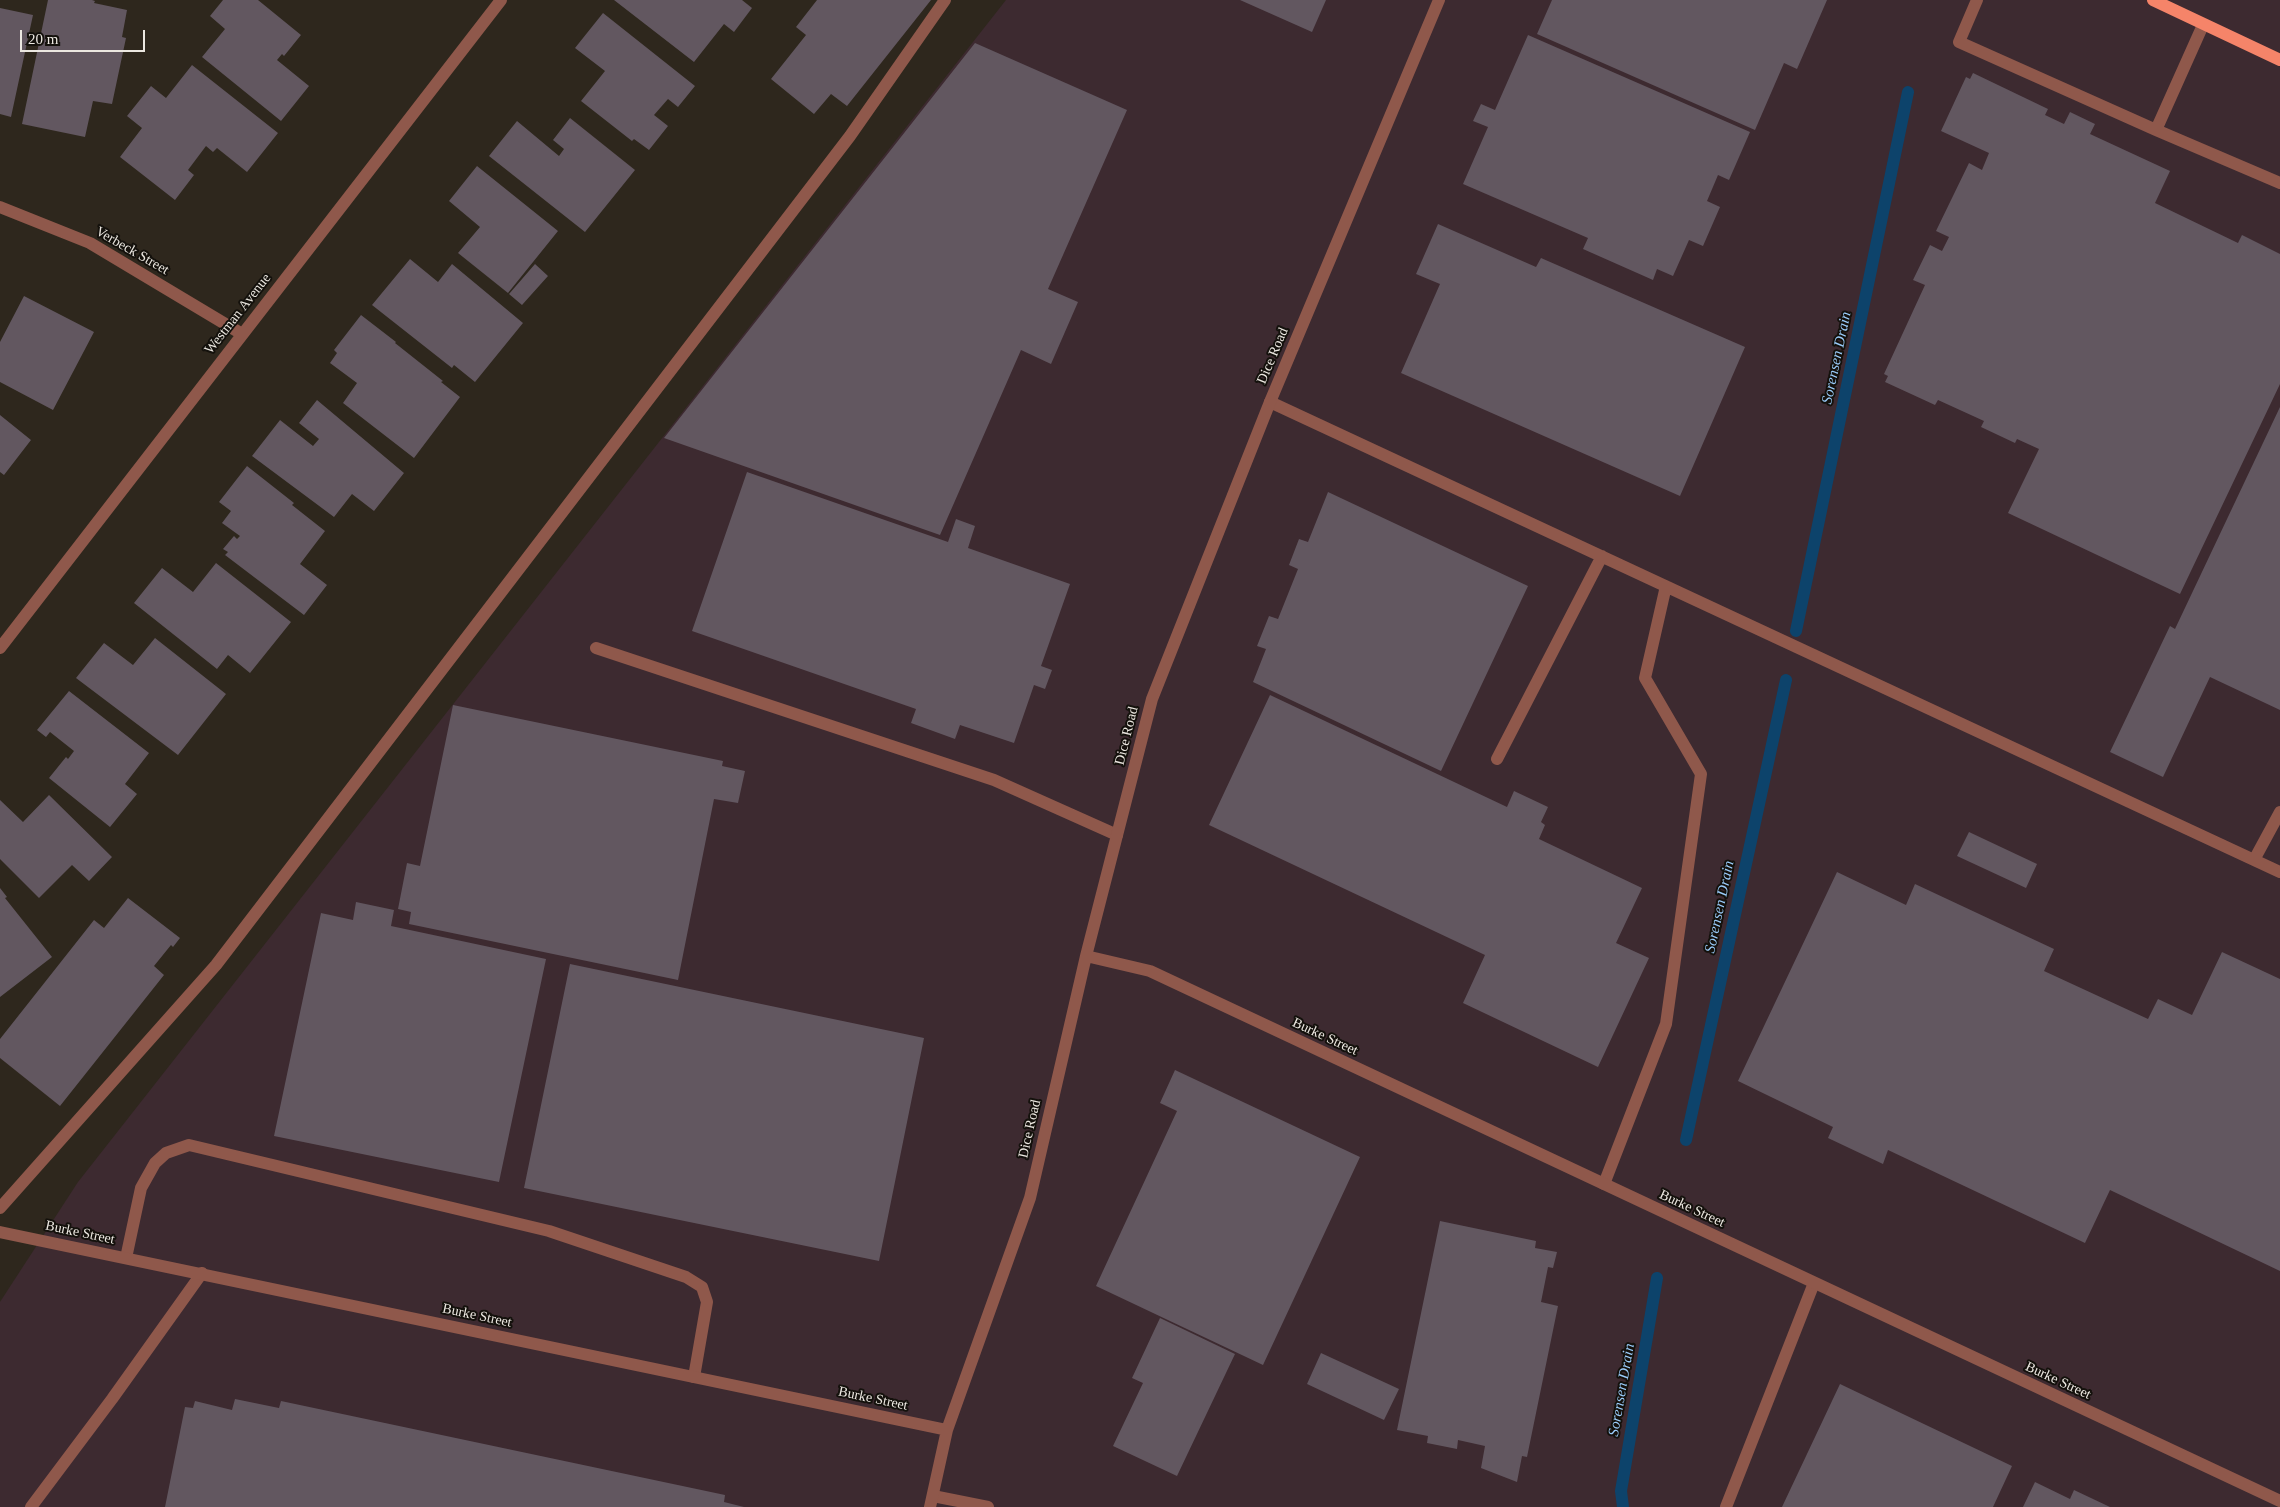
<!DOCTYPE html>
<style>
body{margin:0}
#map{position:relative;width:2280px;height:1507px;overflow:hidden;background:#2e271d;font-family:"Times New Roman",serif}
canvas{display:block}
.scale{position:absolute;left:20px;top:30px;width:125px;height:22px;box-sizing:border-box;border:2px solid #ece8e1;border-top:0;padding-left:6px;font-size:15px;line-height:18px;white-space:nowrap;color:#ece8e1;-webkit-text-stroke:4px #14110c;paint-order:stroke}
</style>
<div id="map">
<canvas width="2280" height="1507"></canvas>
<div class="scale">20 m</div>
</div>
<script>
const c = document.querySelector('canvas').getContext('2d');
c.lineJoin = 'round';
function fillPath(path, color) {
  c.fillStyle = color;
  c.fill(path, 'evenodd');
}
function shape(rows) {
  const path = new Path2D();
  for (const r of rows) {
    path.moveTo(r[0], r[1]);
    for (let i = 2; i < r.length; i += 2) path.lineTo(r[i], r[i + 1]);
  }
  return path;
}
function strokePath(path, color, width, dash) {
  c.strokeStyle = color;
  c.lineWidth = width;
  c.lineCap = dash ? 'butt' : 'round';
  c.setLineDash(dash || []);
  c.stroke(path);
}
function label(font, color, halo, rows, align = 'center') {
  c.font = font + ' "Times New Roman",serif';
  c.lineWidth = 4;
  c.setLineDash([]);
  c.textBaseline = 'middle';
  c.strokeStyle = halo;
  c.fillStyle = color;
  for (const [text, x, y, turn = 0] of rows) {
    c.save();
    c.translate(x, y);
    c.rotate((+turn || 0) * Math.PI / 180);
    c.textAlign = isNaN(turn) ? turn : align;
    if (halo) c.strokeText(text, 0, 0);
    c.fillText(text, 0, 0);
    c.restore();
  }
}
fillPath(shape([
 [1006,0,2280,0,2280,1507,0,1507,0,1302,78,1182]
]), '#3d2a30');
strokePath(shape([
 [1796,631,1908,92],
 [1686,1140,1786,680],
 [1623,1507,1621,1491,1657,1278]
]), '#0d436b', 12);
fillPath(shape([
 [48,0,92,0,95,1,94,3,127,10,122,37,126,38,112,104,93,101,85,137,22,124],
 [223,0,258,0,301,35,284,56,282,54,277,60,309,86,281,121,202,57,225,29,210,16],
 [614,0,742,0,752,8,734,32,724,24,694,62],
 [817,0,931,0,847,106,831,94,814,114,771,79,806,35,796,27],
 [1240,0,1326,0,1312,32],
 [1552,0,1827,0,1797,69,1784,63,1755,130,1537,34],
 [0,8,33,15,11,117,0,114],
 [603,13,695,86,678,107,668,99,654,115,668,126,649,150,634,139,632,141,581,101,605,71,575,48],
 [1528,35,1750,132,1729,180,1718,175,1707,201,1720,207,1703,246,1689,240,1673,276,1657,269,1653,280,1583,249,1588,238,1463,184,1488,127,1473,121,1481,104,1495,110],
 [975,43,1127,110,1048,289,1078,302,1051,364,1021,350,940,535,664,438],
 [192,65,278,133,247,172,217,148,213,152,206,146,188,170,194,175,175,200,120,157,142,128,127,116,151,86,166,98],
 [1973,73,2048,109,2045,115,2064,124,2070,112,2095,124,2090,134,2170,171,2155,203,2238,243,2242,235,2280,254,2280,384,2180,594,2008,513,2039,449,2017,439,2015,443,1981,427,1984,421,1938,400,1935,405,1885,382,1888,376,1884,374,1925,285,1913,280,1930,245,1942,251,1949,237,1936,231,1969,163,1982,170,1989,153,1941,131,1966,77,1970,79],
 [570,118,635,170,585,232,489,156,517,121,559,156,564,149,553,140],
 [477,166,558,231,508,293,458,253,480,227,449,201],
 [1438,224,1536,267,1541,258,1745,347,1680,496,1401,373,1440,284,1416,274],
 [410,259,438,282,452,264,523,323,475,382,454,365,452,368,372,305],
 [535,264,548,276,522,305,509,294],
 [24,296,94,332,53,410,0,382,0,342],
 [361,315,396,342,395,343,443,381,441,382,460,397,414,458,343,403,357,383,330,363,337,353,334,350],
 [317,400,404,473,374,511,352,494,334,517,252,456,280,420,313,446,319,439,299,423],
 [2280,407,2280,710,2210,677,2163,777,2110,752,2170,626,2175,629],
 [0,415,31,440,4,475,0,472],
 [247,466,294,503,292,505,325,531,300,564,327,585,304,615,225,555,228,552,223,549,234,536,237,539,240,536,222,523,231,511,219,502],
 [747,472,948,542,956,519,975,526,968,548,1070,584,1041,666,1052,670,1045,689,1034,685,1014,743,960,725,955,739,911,723,916,709,692,631],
 [1328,492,1528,586,1441,771,1253,682,1266,649,1257,646,1269,616,1278,619,1298,569,1289,565,1299,539,1308,542],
 [216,563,291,622,250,673,228,655,217,669,134,603,162,568,193,592],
 [155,638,226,694,178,755,76,678,104,643,133,665],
 [69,691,149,753,125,784,137,794,110,827,49,778,66,757,68,759,74,751,50,732,46,737,37,730],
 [1270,695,1507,807,1514,791,1548,807,1541,822,1545,825,1539,839,1642,888,1616,943,1649,958,1598,1067,1463,1003,1485,955,1209,825],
 [453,705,723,761,722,766,745,771,738,803,714,799,678,980,409,924,411,912,398,909,407,863,420,866],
 [49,795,112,857,89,881,72,865,39,898,0,859,0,800,23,822],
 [1969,832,2037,864,2026,888,1957,856],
 [1837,872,1906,905,1915,884,2054,949,2044,971,2148,1019,2158,999,2192,1015,2222,952,2280,979,2280,1271,2110,1190,2085,1243,1888,1150,1883,1164,1828,1138,1833,1127,1738,1081],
 [0,888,7,897,5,898,52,957,0,997],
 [128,898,180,938,173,947,171,945,154,966,164,975,60,1106,0,1058,0,1039,94,920,104,928],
 [356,902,394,910,391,926,546,959,499,1182,274,1136,321,913,353,920],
 [570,964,924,1038,879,1261,524,1188],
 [1175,1070,1360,1157,1263,1365,1096,1286,1177,1111,1160,1103],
 [1440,1221,1536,1241,1535,1248,1557,1252,1553,1268,1548,1267,1541,1302,1558,1306,1527,1457,1522,1456,1517,1482,1481,1468,1485,1446,1458,1440,1457,1449,1427,1443,1428,1436,1397,1430],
 [1160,1318,1235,1354,1177,1476,1113,1446,1143,1383,1132,1378],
 [1321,1353,1399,1389,1384,1420,1307,1384],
 [1840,1384,2012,1466,1993,1507,1782,1507],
 [235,1399,279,1408,281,1401,725,1495,724,1502,744,1507,165,1507,185,1407,193,1408,195,1401,232,1410],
 [2035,1482,2070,1499,2074,1490,2110,1507,2023,1507]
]), '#625760');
strokePath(shape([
 [1977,0,1959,42,2156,130,2280,183],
 [2156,130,2203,25],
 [1270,402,2280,872],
 [596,648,994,780,1117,835],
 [1497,759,1602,556],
 [2254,860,2280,812],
 [1604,1184,1666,1024,1701,774,1645,678,1666,586],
 [0,1208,216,965,850,136,945,0],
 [126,1258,141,1188,155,1163,166,1153,189,1145,549,1231,686,1277,702,1287,707,1302,694,1377],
 [933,1496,988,1507],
 [31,1507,112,1399,202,1273],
 [1726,1507,1814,1283]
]), '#8f584b', 12);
strokePath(shape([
 [0,207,90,243,242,334],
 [0,648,501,0],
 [1086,956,1150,971,2280,1501],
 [0,1232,947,1430],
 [930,1507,947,1430,1030,1198,1086,956,1152,699,1270,402,1439,0]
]), '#8f584b', 12);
strokePath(shape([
 [2153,0,2280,60]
]), '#f58469', 12);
label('14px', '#ece8e1', '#14110c', [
 ["Verbeck Street",132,251,30],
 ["Westman Avenue",238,314,-52],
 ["Dice Road",1273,356,-67],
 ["Dice Road",1127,736,-76],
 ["Burke Street",1325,1037,25],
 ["Dice Road",1030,1129,-77],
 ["Burke Street",1692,1209,25],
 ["Burke Street",80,1233,12],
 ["Burke Street",477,1316,12],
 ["Burke Street",2058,1381,25],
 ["Burke Street",873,1399,12]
]);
label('italic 15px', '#9accfa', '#14110c', [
 ["Sorensen Drain",1837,358,-78],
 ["Sorensen Drain",1720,907,-78],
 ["Sorensen Drain",1622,1390,-80]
]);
</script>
